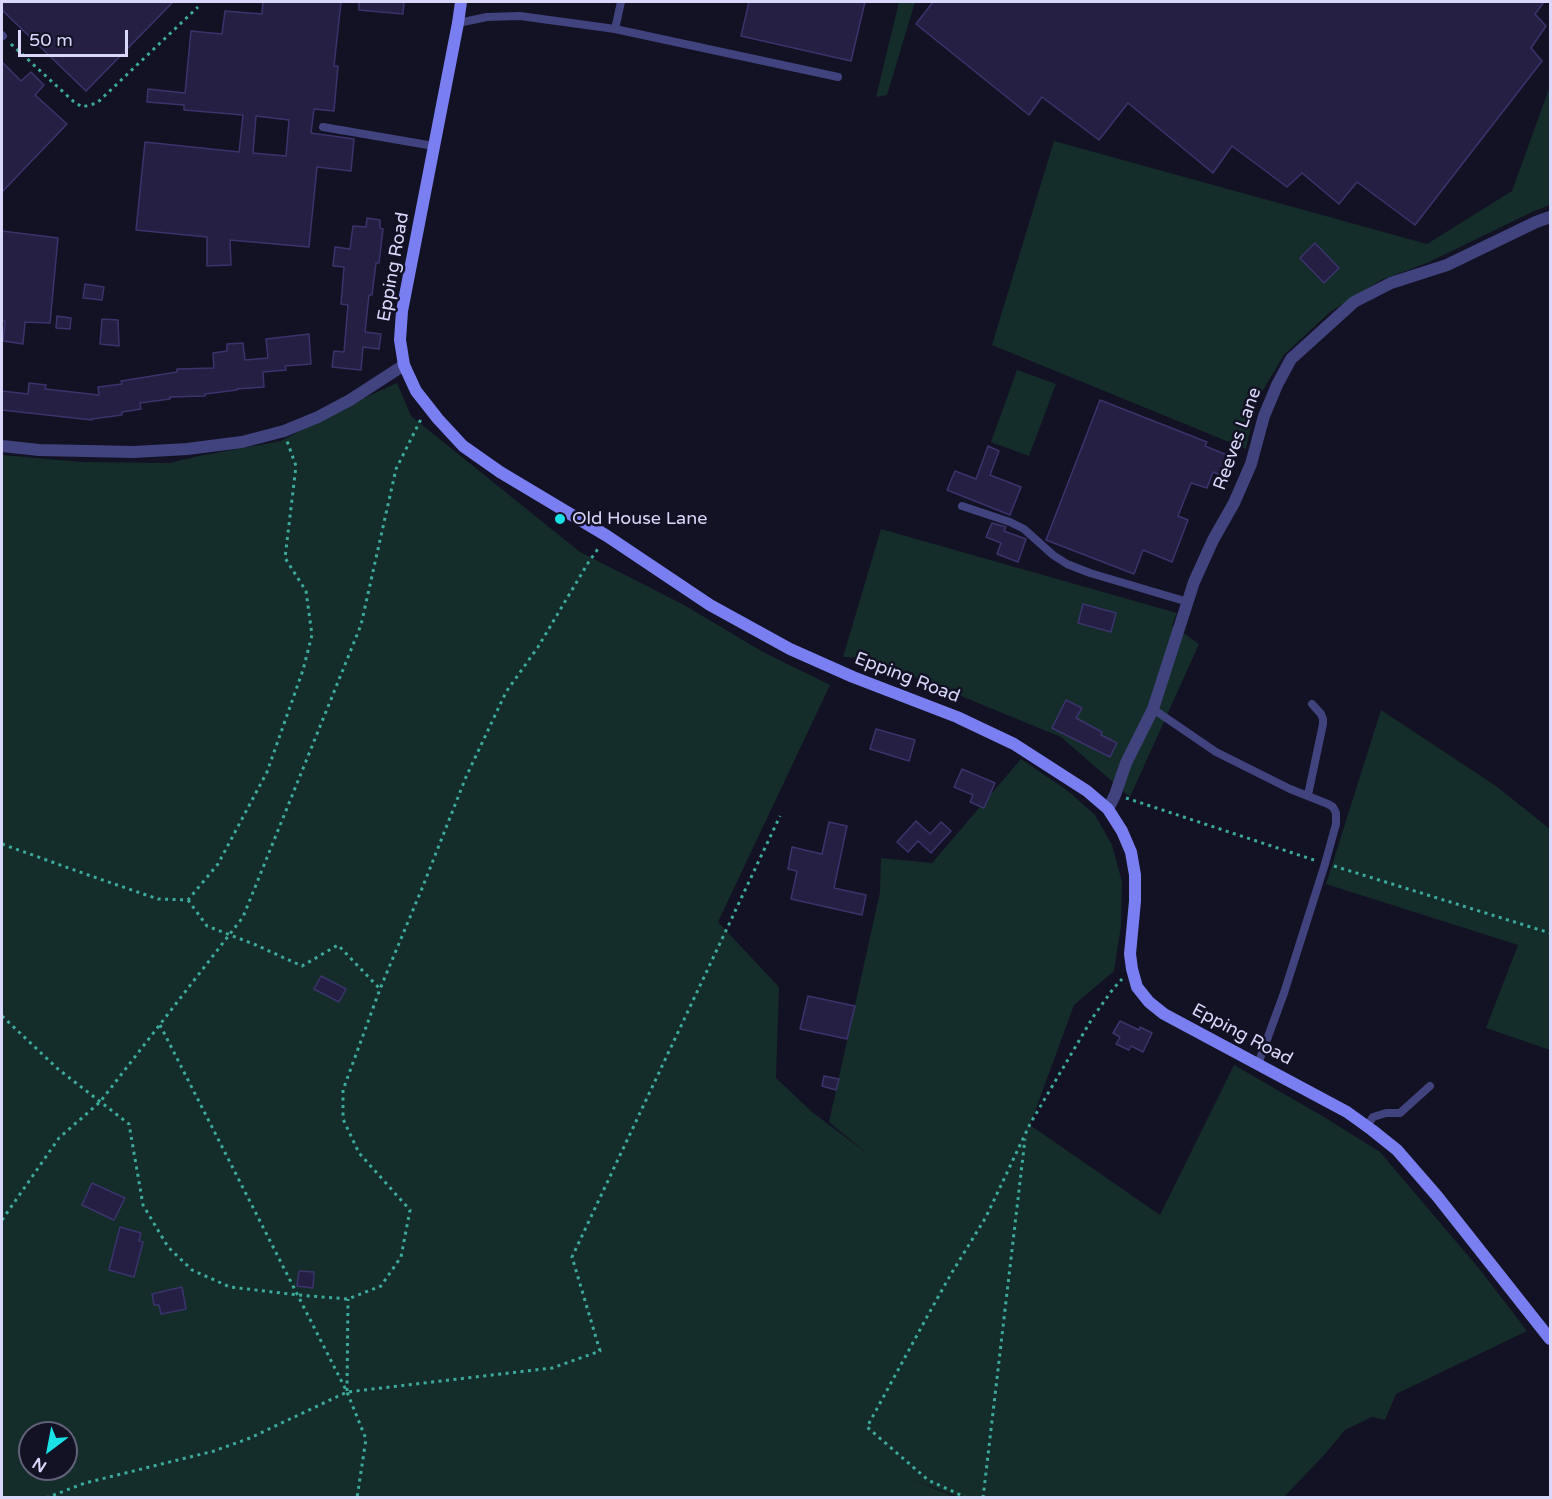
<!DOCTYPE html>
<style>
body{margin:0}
#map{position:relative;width:1552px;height:1499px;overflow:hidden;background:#131124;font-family:"Varela Round",sans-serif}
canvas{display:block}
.frame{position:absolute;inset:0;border:3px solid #d9d8fb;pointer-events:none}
.north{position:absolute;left:18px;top:1421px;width:60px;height:60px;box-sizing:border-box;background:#131124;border:2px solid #62617a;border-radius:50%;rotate:212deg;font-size:16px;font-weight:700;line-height:24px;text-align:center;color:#d9d8fb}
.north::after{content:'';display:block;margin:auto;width:21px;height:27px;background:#19e1e6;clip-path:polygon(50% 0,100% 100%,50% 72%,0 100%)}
.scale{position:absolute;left:18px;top:30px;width:110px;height:27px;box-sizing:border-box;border:3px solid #d9d8fb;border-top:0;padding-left:8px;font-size:18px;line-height:21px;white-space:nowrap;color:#d9d8fb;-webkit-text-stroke:4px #131124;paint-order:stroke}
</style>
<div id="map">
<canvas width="1552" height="1499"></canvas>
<div class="frame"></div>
<div class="north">N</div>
<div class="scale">50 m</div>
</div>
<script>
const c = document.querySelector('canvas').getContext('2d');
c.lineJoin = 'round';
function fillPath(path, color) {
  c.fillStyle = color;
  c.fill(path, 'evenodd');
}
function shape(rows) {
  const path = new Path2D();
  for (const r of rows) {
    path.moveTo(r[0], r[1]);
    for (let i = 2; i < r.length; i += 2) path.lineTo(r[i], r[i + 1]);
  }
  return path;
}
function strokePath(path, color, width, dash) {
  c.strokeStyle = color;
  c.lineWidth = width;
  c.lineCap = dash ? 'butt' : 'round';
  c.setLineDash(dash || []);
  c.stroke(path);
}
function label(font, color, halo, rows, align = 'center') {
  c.font = font + ' "Varela Round",sans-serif';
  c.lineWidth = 5;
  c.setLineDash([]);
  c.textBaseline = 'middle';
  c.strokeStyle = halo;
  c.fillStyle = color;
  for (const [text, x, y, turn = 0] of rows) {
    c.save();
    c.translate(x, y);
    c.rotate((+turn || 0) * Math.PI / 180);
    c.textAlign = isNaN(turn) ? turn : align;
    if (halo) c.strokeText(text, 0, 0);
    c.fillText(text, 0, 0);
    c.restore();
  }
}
fillPath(shape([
 [899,2,915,2,887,95,876,97],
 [1550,86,1550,205,1534,211,1427,263,1381,280,1330,312,1284,355,1256,402,1246,449,992,345,1054,141,1427,244,1512,191],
 [1017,370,1056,384,1029,456,991,442],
 [397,383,411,416,580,552,684,605,763,652,830,685,718,922,779,987,776,1078,812,1112,869,1155,829,1122,880,892,881,858,932,863,1021,759,1068,791,1095,815,1112,845,1122,882,1121,926,1114,971,1074,1005,1030,1125,1160,1215,1234,1065,1324,1117,1380,1152,1481,1271,1527,1331,1396,1394,1385,1420,1372,1417,1345,1430,1325,1454,1284,1497,959,1497,906,1477,955,1497,2,1497,2,455,82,462,169,463,199,456,281,441,353,403],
 [30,1433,66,1433,66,1469,30,1469],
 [881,529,1177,613,1172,625,1199,644,1130,797,1061,737,868,658,843,657],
 [1381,710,1496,786,1550,829,1550,1050,1486,1028,1518,945,1326,884]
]), '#152d2a');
const building = shape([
 [2,2,173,2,86,91,2,10,2,2],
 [263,2,341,2,334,66,338,66,334,111,314,109,311,133,354,139,351,171,317,167,309,247,230,240,231,265,207,266,207,237,136,230,145,142,239,152,243,115,184,110,184,105,147,102,148,89,185,93,191,31,222,34,225,11,262,14,263,2],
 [256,116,289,120,286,156,253,153,256,116],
 [359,2,404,2,403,14,359,10,359,2],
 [749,2,865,2,851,61,741,36,749,2],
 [933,2,1544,2,1535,14,1546,26,1531,48,1542,61,1415,225,1357,182,1339,204,1302,173,1287,187,1232,146,1213,173,1128,103,1099,140,1042,97,1029,115,916,24,933,2],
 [2,62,21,81,31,72,44,85,35,95,67,124,2,192,2,62],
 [367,218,380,220,380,228,383,229,379,263,376,263,372,295,369,295,365,332,381,334,379,349,363,347,361,370,332,367,334,351,344,352,348,305,341,304,344,267,333,266,335,247,350,249,353,226,366,227,367,218],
 [2,231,58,238,50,323,25,322,23,344,3,341,5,321,2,321,2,231],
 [1315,243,1339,268,1324,283,1300,258,1315,243],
 [85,284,104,287,102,300,83,298,85,284],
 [57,316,71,318,70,329,56,328,57,316],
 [102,319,118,320,119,346,100,344,102,319],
 [309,334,311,364,285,366,286,370,263,372,264,387,237,389,237,390,205,394,205,396,170,397,170,399,140,403,141,409,122,412,122,415,92,419,92,420,2,410,2,391,28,394,29,383,46,385,45,389,99,395,98,387,122,384,121,381,177,372,177,369,214,368,213,353,227,351,227,344,243,343,245,360,268,358,266,339,309,334],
 [1100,400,1207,442,1205,446,1232,457,1224,476,1213,472,1207,488,1191,483,1178,516,1188,520,1172,562,1143,550,1134,574,1046,540,1100,400],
 [988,446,999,451,990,475,1021,487,1010,515,947,490,955,471,976,479,988,446],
 [992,523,1006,527,1004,531,1026,539,1018,562,997,554,1001,543,986,537,992,523],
 [1083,604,1116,613,1111,632,1078,623,1083,604],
 [1066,700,1082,708,1076,718,1102,732,1101,735,1117,743,1110,757,1052,728,1066,700],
 [876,729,915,740,909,761,870,749,876,729],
 [962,769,995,783,984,808,970,802,973,795,954,787,962,769],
 [916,821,930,834,941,822,951,831,931,853,918,841,908,852,897,842,916,821],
 [829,822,847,826,834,888,866,895,862,915,791,899,797,871,788,869,792,847,822,854,829,822],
 [321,976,346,989,339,1002,314,989,321,976],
 [808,996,855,1006,847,1039,800,1029,808,996],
 [1120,1021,1139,1030,1140,1027,1152,1033,1143,1052,1131,1046,1129,1050,1116,1044,1120,1037,1113,1033,1120,1021],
 [824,1076,839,1079,836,1090,822,1086,824,1076],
 [92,1183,125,1198,114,1220,82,1205,92,1183],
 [120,1227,141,1233,139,1241,143,1242,134,1277,109,1270,120,1227],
 [299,1271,314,1272,313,1288,297,1286,299,1271],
 [182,1287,186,1309,161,1314,159,1305,154,1305,152,1294,182,1287]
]);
fillPath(building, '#241f43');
strokePath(building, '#3b346c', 1.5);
strokePath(shape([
 [11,44,73,101,82,107,97,103,198,7],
 [1126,798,1317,861],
 [2,844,91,876,158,899,188,900,218,864,267,772,303,670,312,635,306,591,285,558,296,466,287,441],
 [1334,866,1550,933],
 [188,900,207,926,256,945,302,966,338,945,380,989],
 [2,1016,58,1069,129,1124,143,1205,168,1247,192,1270,230,1287,298,1295,348,1299,381,1286,401,1257,410,1210,359,1153,343,1119,343,1090,380,989,423,886,466,777,506,692,538,647,588,563,600,546],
 [160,1025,347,1392,366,1439,357,1498],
 [2,1220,59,1138,100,1102,243,917,361,625,396,469,421,419],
 [347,1391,348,1299],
 [46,1498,85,1483,214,1451,250,1438,347,1392,552,1368,600,1351,572,1257,780,816],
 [967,1498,928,1480,867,1427,928,1315,951,1274,986,1217,1030,1124,1093,1017,1113,989,1122,979],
 [983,1498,1025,1139]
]), '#3cab9c', 3, [3, 4.5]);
strokePath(shape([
 [458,23,487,17,520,16,615,29,621,2],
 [615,29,838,77],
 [2,35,3,36],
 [323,127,434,146],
 [962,506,1010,522,1024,529,1053,555,1067,564,1090,573,1188,602],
 [1153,709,1216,752,1290,789,1328,804,1333,807,1336,813,1336,824,1325,864,1284,993,1258,1064],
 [1308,795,1323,724,1323,719,1321,714,1312,704],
 [1367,1126,1373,1117,1386,1113,1400,1113,1430,1086]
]), '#41437e', 8);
strokePath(shape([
 [2,446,39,450,134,452,187,449,242,442,284,431,318,417,350,400,404,365],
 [1108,809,1115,795,1126,763,1153,709,1194,582,1213,540,1234,503,1251,464,1264,416,1277,385,1291,359,1354,302,1391,283,1447,265,1536,222,1550,217]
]), '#41437e', 12);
strokePath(shape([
 [461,2,458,23,402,311,400,340,404,365,416,391,438,419,463,446,500,472,607,536,710,605,790,649,853,677,957,717,1014,744,1087,791,1108,809,1122,831,1131,852,1135,875,1135,901,1130,954,1132,969,1137,987,1149,1002,1164,1014,1347,1112,1372,1130,1397,1150,1437,1196,1550,1339]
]), '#797ff1', 12);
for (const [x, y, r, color] of [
 [560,519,6,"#19e1e6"]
]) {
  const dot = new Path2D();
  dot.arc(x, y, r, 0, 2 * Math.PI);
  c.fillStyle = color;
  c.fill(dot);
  strokePath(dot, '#131124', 2);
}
label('18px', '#d9d8fb', '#131124', [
 ["Epping Road",394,267,-80],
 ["Reeves Lane",1238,439,-70],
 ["Epping Road",907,678,21],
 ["Epping Road",1242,1035,28]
]);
label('18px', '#d9d8fb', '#131124', [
 ["Old House Lane",572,519]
], 'left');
</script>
